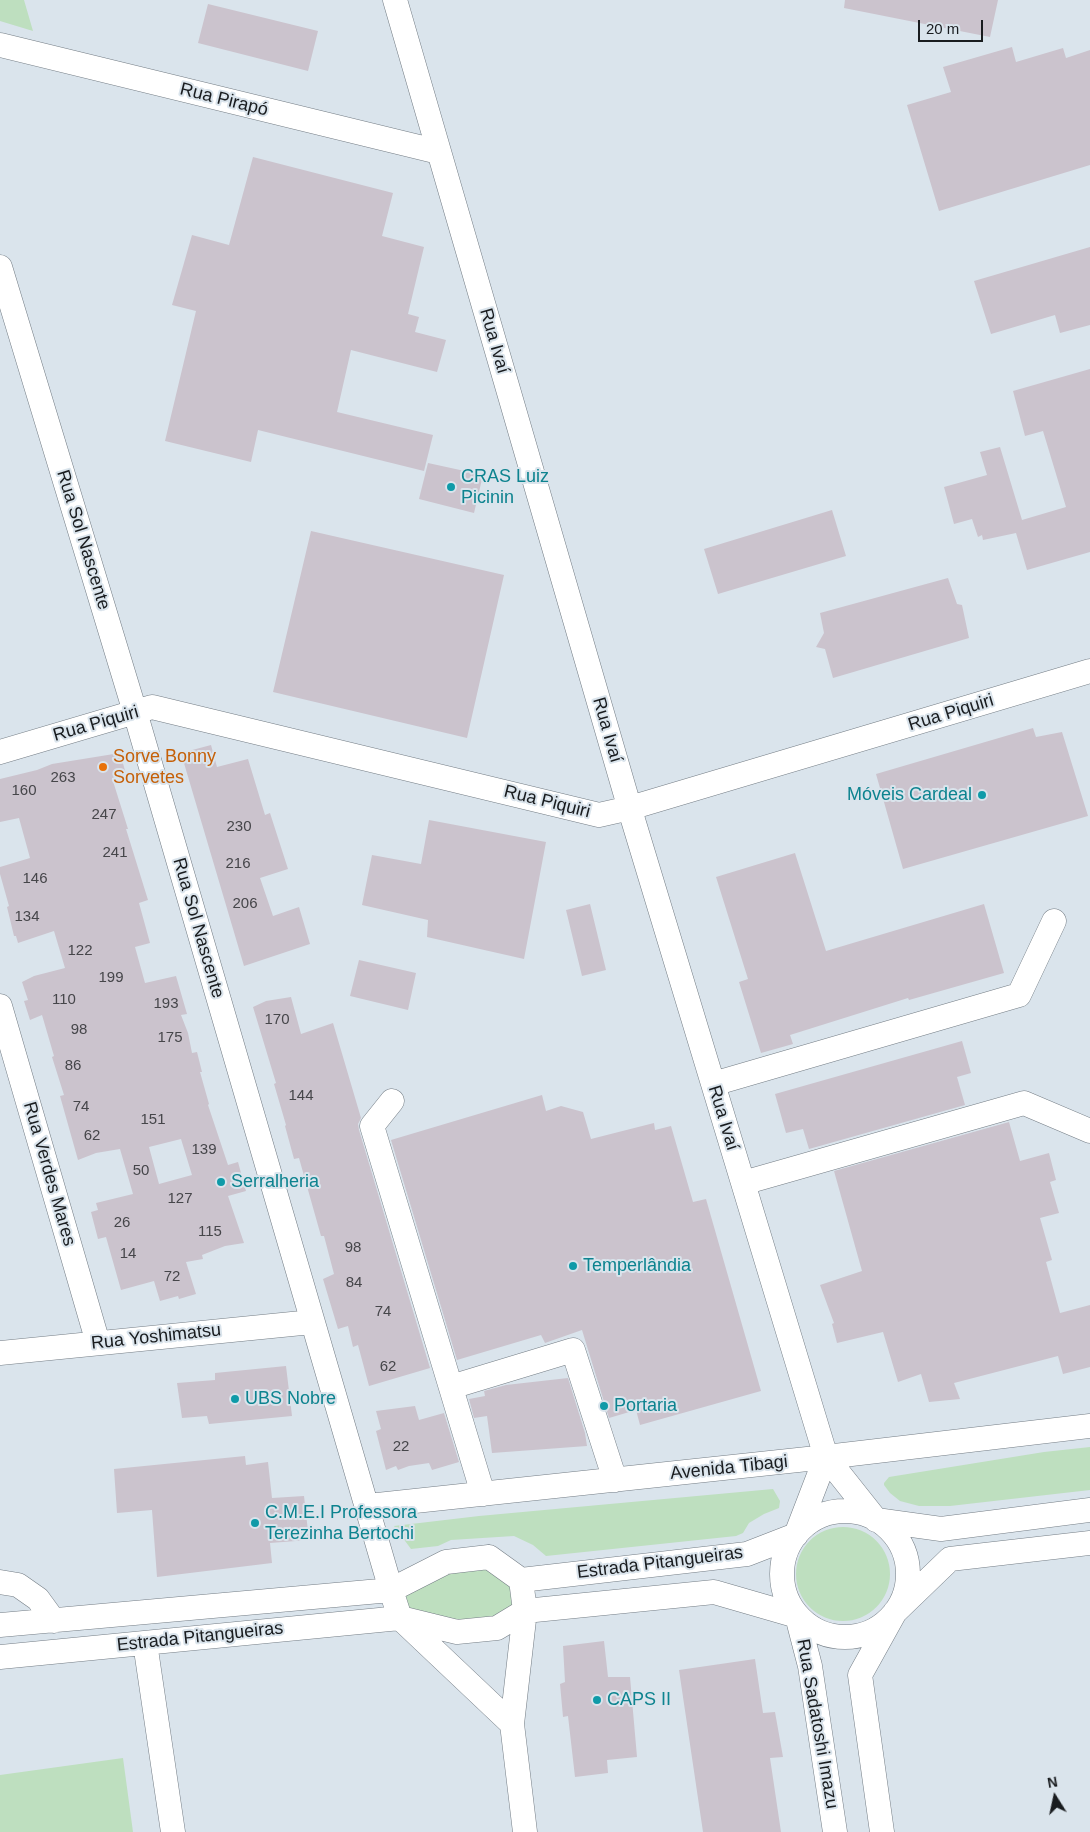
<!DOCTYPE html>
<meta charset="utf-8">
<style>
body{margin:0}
#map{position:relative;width:1090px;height:1832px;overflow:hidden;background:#dae4ec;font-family:Arial,sans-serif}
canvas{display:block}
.north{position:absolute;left:1030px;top:1772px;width:50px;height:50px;-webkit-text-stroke:4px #dae4ec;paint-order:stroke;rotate:350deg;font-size:14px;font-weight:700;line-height:20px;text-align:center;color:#191c1f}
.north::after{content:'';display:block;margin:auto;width:18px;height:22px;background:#191c1f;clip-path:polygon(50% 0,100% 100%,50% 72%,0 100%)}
.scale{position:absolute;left:918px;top:20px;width:65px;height:22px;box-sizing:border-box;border:2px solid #191c1f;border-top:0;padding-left:6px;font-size:15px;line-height:18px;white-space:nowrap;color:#191c1f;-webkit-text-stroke:4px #dae4ec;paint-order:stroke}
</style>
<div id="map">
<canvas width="1090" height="1832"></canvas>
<div class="north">N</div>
<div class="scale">20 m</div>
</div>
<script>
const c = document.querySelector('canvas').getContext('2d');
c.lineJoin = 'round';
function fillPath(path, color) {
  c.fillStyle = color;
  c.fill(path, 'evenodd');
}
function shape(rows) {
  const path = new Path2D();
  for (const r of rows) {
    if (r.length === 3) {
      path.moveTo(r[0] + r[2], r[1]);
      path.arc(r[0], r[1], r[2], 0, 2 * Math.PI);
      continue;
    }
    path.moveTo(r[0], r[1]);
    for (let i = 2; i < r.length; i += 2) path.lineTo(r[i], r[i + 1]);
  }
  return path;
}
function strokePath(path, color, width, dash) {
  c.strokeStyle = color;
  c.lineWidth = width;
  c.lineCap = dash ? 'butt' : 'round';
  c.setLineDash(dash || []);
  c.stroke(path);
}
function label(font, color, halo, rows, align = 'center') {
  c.font = font + ' Arial,sans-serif';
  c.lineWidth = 4;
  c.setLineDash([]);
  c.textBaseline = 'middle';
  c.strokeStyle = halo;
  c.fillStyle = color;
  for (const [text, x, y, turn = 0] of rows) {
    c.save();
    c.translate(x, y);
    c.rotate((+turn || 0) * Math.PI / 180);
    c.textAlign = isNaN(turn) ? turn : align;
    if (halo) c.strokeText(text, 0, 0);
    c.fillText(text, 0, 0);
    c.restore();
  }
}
fillPath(shape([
 [0,0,24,0,33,31,0,21],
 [1090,1447,1090,1490,950,1506,919,1506,900,1501,890,1493,884,1485,884,1483,889,1477,1044,1452],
 [773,1489,780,1501,779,1508,764,1514,749,1523,743,1533,736,1536,546,1556,533,1545,514,1536,451,1540,438,1546,411,1549,394,1526,479,1516],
 [843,1574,47],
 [459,1569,492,1569,511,1580,514,1603,507,1613,497,1619,460,1622,409,1608,405,1602,405,1595],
 [123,1758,133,1832,0,1832,0,1775]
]), '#bedfbf');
fillPath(shape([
 [845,0,998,0,990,37,844,8],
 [208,4,318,31,308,71,198,43],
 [1012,47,1016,62,1063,48,1066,58,1090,50,1090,165,939,211,907,105,951,92,943,67],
 [253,157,393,193,382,236,424,247,408,314,419,317,415,332,446,340,437,372,351,350,337,412,433,435,424,471,258,430,251,462,165,441,196,311,172,305,192,235,229,245],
 [1090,247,1090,325,1060,333,1055,315,991,334,974,281],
 [1090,369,1090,552,1027,570,1016,533,983,540,982,535,978,537,972,519,954,524,944,487,987,475,980,452,1000,447,1022,520,1066,507,1043,431,1025,436,1013,391],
 [428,463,483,475,474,513,419,499],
 [832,510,846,556,718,594,704,549],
 [311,531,504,575,467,738,273,692],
 [948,578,957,604,962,605,969,638,833,678,825,649,816,647,824,633,820,613],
 [1033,728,1036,737,1062,732,1088,816,903,869,876,774],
 [211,745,217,767,248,759,265,815,270,813,288,869,260,878,273,916,299,907,310,944,244,966,181,753],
 [120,753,126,774,112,778,128,829,126,829,148,900,139,903,150,943,135,947,145,983,176,976,187,1014,181,1015,188,1033,192,1053,197,1052,202,1072,200,1072,209,1104,208,1105,228,1165,238,1162,246,1191,228,1196,244,1243,225,1246,202,1255,203,1259,186,1262,196,1294,179,1299,178,1296,160,1301,154,1281,121,1290,106,1237,98,1239,91,1212,98,1210,96,1203,133,1194,120,1149,96,1153,78,1160,60,1096,64,1095,52,1057,54,1056,42,1015,30,1020,24,1001,28,1000,22,982,34,976,65,968,54,931,18,943,16,936,14,936,7,907,9,906,0,874,0,867,30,858,19,818,0,822,0,779,37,770,52,764],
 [181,1139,192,1175,159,1184,149,1147],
 [429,820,546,842,524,959,427,937,428,920,362,905,372,855,421,864],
 [795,853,826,951,984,904,1004,973,909,1000,908,998,790,1035,793,1044,761,1053,739,982,748,979,716,877],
 [590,904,606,970,582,976,566,910],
 [359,960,416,973,408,1010,350,996],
 [291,997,301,1034,333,1023,361,1118,358,1124,359,1130,430,1368,369,1386,358,1345,353,1347,348,1326,338,1329,323,1279,334,1274,324,1236,321,1236,299,1158,294,1159,285,1126,286,1125,274,1084,276,1083,253,1007,266,1001],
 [962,1041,971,1073,957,1077,965,1105,809,1149,803,1129,786,1133,775,1094],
 [542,1095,546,1111,561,1106,583,1112,591,1139,654,1123,655,1130,671,1126,693,1202,706,1199,761,1391,640,1425,636,1410,609,1418,582,1330,545,1343,541,1335,457,1360,391,1140],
 [1009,1122,1020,1161,1049,1153,1056,1180,1050,1182,1059,1213,1040,1218,1052,1260,1046,1262,1060,1313,1090,1305,1090,1367,1063,1374,1058,1356,954,1383,960,1399,929,1402,921,1374,898,1382,883,1332,837,1343,832,1324,834,1323,820,1285,862,1271,834,1171],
 [286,1366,292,1416,209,1424,207,1416,182,1418,177,1383,215,1380,215,1373],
 [568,1378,585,1433,587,1446,492,1453,487,1416,474,1418,469,1399,485,1396,484,1391,506,1385],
 [415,1406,419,1420,444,1413,459,1462,432,1470,429,1463,409,1466,398,1470,396,1466,386,1470,376,1431,381,1429,376,1411],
 [245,1456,246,1465,268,1462,272,1498,304,1496,309,1540,270,1543,272,1563,157,1577,152,1510,117,1513,114,1469],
 [604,1641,608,1677,630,1677,637,1757,607,1760,608,1773,575,1777,568,1716,563,1717,560,1684,565,1682,563,1646],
 [755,1659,763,1713,775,1712,783,1757,770,1758,781,1832,703,1832,679,1670]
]), '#cbc3cd');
const minor = shape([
 [395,0,634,823,826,1457,876,1520,941,1529,1090,1510],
 [0,45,439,152],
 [0,267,135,712,391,1590,0,1625],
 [0,752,152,707,599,815,630,808,1090,671],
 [0,1006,98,1343],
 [713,1084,1019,995,1054,921],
 [392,1101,372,1126,483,1494],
 [743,1183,1024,1103,1090,1131],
 [0,1353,312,1322],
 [451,1387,573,1350,615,1480],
 [368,1506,826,1457,1090,1426],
 [845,1574,63],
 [489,1557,521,1580,525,1611,497,1628,457,1632,400,1618,391,1590,446,1562,489,1557],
 [521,1580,747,1554,796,1535,826,1457],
 [0,1582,18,1585,38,1599,54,1621],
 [145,1643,173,1832],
 [0,1657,400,1618,512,1724],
 [525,1832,512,1724,525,1611,714,1592,797,1616,810,1666,835,1832],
 [882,1832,860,1675,895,1612,950,1559,1090,1543]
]);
strokePath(minor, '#747d85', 25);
strokePath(minor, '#fff', 24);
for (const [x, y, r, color] of [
 [451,487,5,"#0f9aa8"],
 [103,767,5,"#e8710a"],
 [982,795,5,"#0f9aa8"],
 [221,1182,5,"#0f9aa8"],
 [573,1266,5,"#0f9aa8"],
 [235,1399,5,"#0f9aa8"],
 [604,1406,5,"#0f9aa8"],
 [255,1523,5,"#0f9aa8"],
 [597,1700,5,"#0f9aa8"]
]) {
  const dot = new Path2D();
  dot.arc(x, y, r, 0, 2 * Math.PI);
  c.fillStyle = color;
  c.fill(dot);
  strokePath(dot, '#dae4ec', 2);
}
label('15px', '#46464a', null, [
 ["263",63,778],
 ["160",24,791],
 ["247",104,815],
 ["230",239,827],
 ["241",115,853],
 ["216",238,864],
 ["146",35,879],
 ["206",245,904],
 ["134",27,917],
 ["122",80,951],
 ["199",111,978],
 ["110",64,1000],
 ["193",166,1004],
 ["170",277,1020],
 ["98",79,1030],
 ["175",170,1038],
 ["86",73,1066],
 ["144",301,1096],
 ["74",81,1107],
 ["151",153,1120],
 ["62",92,1136],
 ["139",204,1150],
 ["50",141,1171],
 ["127",180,1199],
 ["26",122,1223],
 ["115",210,1232],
 ["98",353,1248],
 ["14",128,1254],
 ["72",172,1277],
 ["84",354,1283],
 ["74",383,1312],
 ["62",388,1367],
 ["22",401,1447]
]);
label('18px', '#191c1f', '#dae4ec', [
 ["Rua Pirapó",224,100,14],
 ["Rua Ivaí",494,341,74],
 ["Rua Sol Nascente",83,540,73],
 ["Rua Piquiri",951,713,-17],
 ["Rua Piquiri",96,724,-16],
 ["Rua Ivaí",607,730,74],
 ["Rua Piquiri",547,802,14],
 ["Rua Sol Nascente",198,928,74],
 ["Rua Ivaí",723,1118,73],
 ["Rua Verdes Mares",49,1174,74],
 ["Rua Yoshimatsu",156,1337,-6],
 ["Avenida Tibagi",729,1468,-6],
 ["Estrada Pitangueiras",660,1563,-7],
 ["Estrada Pitangueiras",200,1637,-6],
 ["Rua Sadatoshi Imazu",817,1724,80]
]);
label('18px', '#0d838f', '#dae4ec', [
 ["CRAS Luiz",461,477],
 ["Picinin",461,498],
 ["Móveis Cardeal",972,795,"right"],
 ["Serralheria",231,1182],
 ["Temperlândia",583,1266],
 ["UBS Nobre",245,1399],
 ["Portaria",614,1406],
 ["C.M.E.I Professora",265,1513],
 ["Terezinha Bertochi",265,1534],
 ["CAPS II",607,1700]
], 'left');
label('18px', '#c56008', '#dae4ec', [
 ["Sorve Bonny",113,757],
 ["Sorvetes",113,778]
], 'left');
</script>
